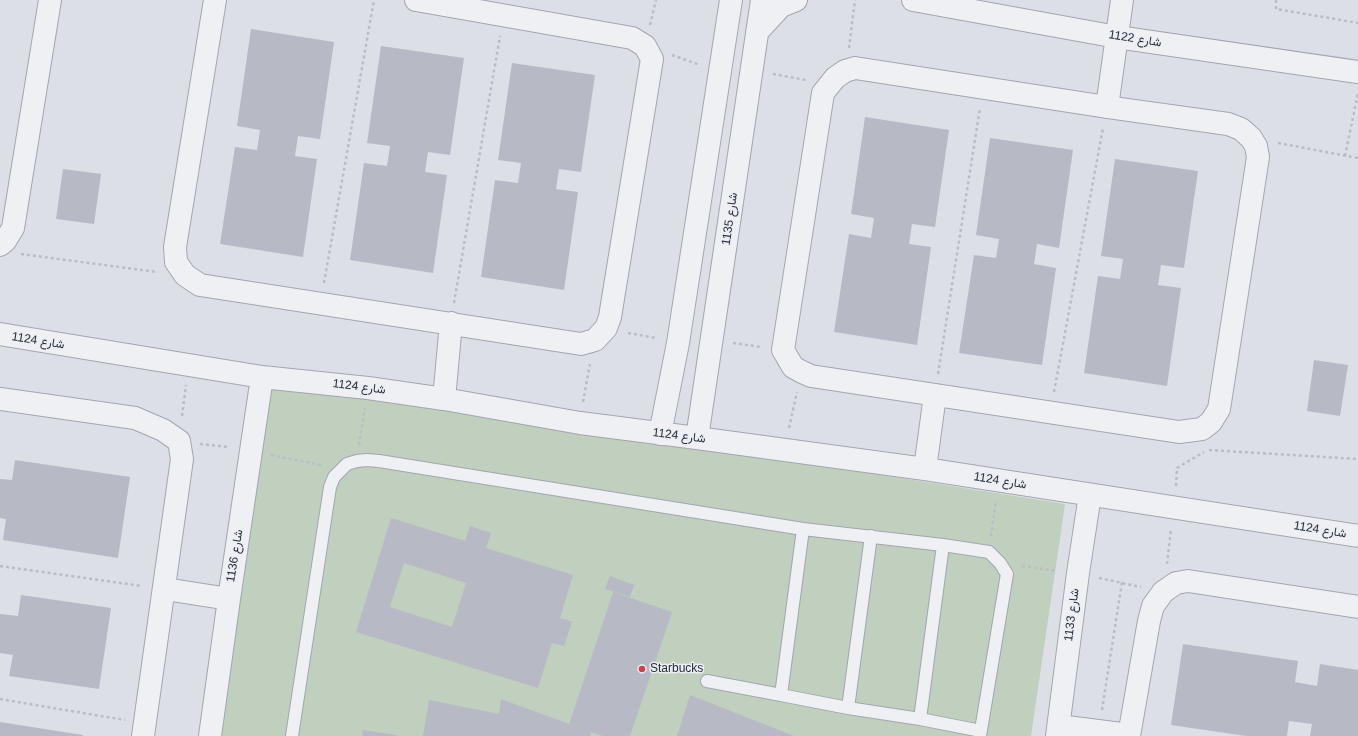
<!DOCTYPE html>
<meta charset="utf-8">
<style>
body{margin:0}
canvas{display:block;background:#dcdfe6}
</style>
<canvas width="1358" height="736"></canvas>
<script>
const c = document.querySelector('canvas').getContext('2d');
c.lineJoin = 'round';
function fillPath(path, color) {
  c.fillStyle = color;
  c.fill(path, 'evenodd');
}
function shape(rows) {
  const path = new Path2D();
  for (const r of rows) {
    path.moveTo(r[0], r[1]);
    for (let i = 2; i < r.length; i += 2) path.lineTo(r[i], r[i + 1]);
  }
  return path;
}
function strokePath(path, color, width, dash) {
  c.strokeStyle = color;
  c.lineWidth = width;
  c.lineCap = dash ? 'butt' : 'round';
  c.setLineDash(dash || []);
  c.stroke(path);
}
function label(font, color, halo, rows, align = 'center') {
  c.font = font + ' Arial,Vazirmatn,sans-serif';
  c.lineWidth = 3;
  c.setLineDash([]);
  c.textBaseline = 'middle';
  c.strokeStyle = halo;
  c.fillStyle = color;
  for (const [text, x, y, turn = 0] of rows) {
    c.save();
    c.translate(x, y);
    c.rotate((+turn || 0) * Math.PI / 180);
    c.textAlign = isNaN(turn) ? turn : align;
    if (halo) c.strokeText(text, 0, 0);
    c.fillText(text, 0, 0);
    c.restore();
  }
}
fillPath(shape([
 [262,377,1065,504,1031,736,210,736]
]), '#c0cfbe');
fillPath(shape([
 [251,29,334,42,320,139,298,136,295,156,317,159,303,257,220,244,235,147,257,150,260,130,237,126],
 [381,46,464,58,450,155,428,152,425,172,447,175,433,273,350,260,364,163,387,166,390,146,367,143],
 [512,63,595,75,581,172,559,169,556,189,578,192,564,290,481,277,495,180,518,183,521,163,498,160],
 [865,117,949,130,935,227,912,224,909,244,931,247,917,345,834,332,849,234,871,238,874,218,851,214],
 [990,138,1073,150,1059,248,1037,244,1034,264,1056,268,1042,365,959,353,974,255,996,258,999,239,976,235],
 [1115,159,1198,171,1184,268,1161,265,1158,285,1181,288,1167,386,1084,373,1098,276,1120,279,1123,259,1101,256],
 [63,169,101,174,94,224,56,219],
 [1314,360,1348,365,1340,416,1307,411],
 [15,460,130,477,118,558,3,540,6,519,0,518,0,479,12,480],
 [391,518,465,541,470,526,491,533,486,548,573,575,560,618,572,622,564,646,552,643,538,688,356,632],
 [404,563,466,583,452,627,390,607],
 [610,576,634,585,630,597,605,589],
 [613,592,672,612,630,736,603,736,591,732,590,736,423,736,429,700,499,714,501,699,569,724],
 [21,595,111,608,99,689,9,676,13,655,0,653,0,614,18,616],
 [1183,644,1298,661,1295,682,1317,686,1320,664,1358,670,1358,736,1310,736,1312,724,1289,721,1287,736,1246,736,1171,725],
 [690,695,794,736,677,736],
 [0,722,83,735,83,736,0,736],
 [363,730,396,735,396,736,362,736]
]), '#b7bac5');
const service = shape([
 [803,529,781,695,848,708,920,719,981,731],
 [707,681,781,695],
 [848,708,871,536],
 [920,719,943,545],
 [292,736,330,487,334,477,347,464,357,461,367,460,379,461,803,529,943,545,989,552,1000,563,1007,574,980,736]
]);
const minor = shape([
 [215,0,175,247,176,262,185,275,200,285,581,344,595,340,606,328,610,317,652,59,645,46,632,38,416,0],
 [913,0,1117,37,1358,72],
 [757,32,781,6,796,0],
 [855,68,1107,107,1228,124,1241,129,1251,138,1256,146,1258,157,1219,409,1211,422,1202,429,1179,432,811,376,802,372,793,367,783,350,823,93,835,78,845,71,855,68],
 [1107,107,1122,0],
 [0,245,5,241,13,228,50,0],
 [0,334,262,377,368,388,444,399,580,423,697,438,925,469,1358,536],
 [0,399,135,418,163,430,179,441,182,459,143,736],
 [444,399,451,323],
 [660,434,678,343,731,0],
 [697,438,762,0],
 [925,469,935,395],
 [165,589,229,599],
 [1059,726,1129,735],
 [210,736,229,599,262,377],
 [1057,736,1078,573,1090,495],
 [1129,736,1149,621,1153,606,1163,592,1176,583,1188,581,1358,607]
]);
strokePath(service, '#a2a6af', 14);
strokePath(minor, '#a2a6af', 24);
strokePath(shape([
 [1276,0,1276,9,1358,23],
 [650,25,656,0],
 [849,48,855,0],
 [672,55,700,65],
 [773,74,806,80],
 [1278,143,1358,158],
 [1345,156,1358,93],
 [21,254,157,272],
 [324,283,374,0],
 [454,303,500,36],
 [628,333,656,338],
 [733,343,761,347],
 [938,374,980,108],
 [1054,392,1103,128],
 [583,402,590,364],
 [182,416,186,385],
 [789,428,797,392],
 [200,444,229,447],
 [359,445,365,408],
 [1209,450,1358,459],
 [271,455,321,465],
 [1176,486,1177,468,1204,452],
 [991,536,996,501],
 [1167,564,1171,529],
 [0,566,142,586],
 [1022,566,1057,571],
 [1099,578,1141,587],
 [0,699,125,720],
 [1102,710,1122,582]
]), '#bbbdc4', 2.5, [3, 3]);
strokePath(service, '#eff0f4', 12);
strokePath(minor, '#eff0f4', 22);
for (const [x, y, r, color] of [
 [642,669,4,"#c7454a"]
]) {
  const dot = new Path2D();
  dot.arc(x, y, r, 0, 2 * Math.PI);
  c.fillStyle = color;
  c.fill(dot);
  strokePath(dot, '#ebeef3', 1.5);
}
label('12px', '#272c3b', '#ebeef3', [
 ["شارع 1122",1135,39,9],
 ["شارع 1135",730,219,-82],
 ["شارع 1124",38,341,9],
 ["شارع 1124",359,387,7],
 ["شارع 1124",679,436,7],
 ["شارع 1124",1000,481,9],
 ["شارع 1124",1320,530,9],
 ["شارع 1136",235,556,-81],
 ["شارع 1133",1072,615,-83]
]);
label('12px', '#272c3b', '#ebeef3', [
 ["Starbucks",650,669]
], 'left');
</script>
